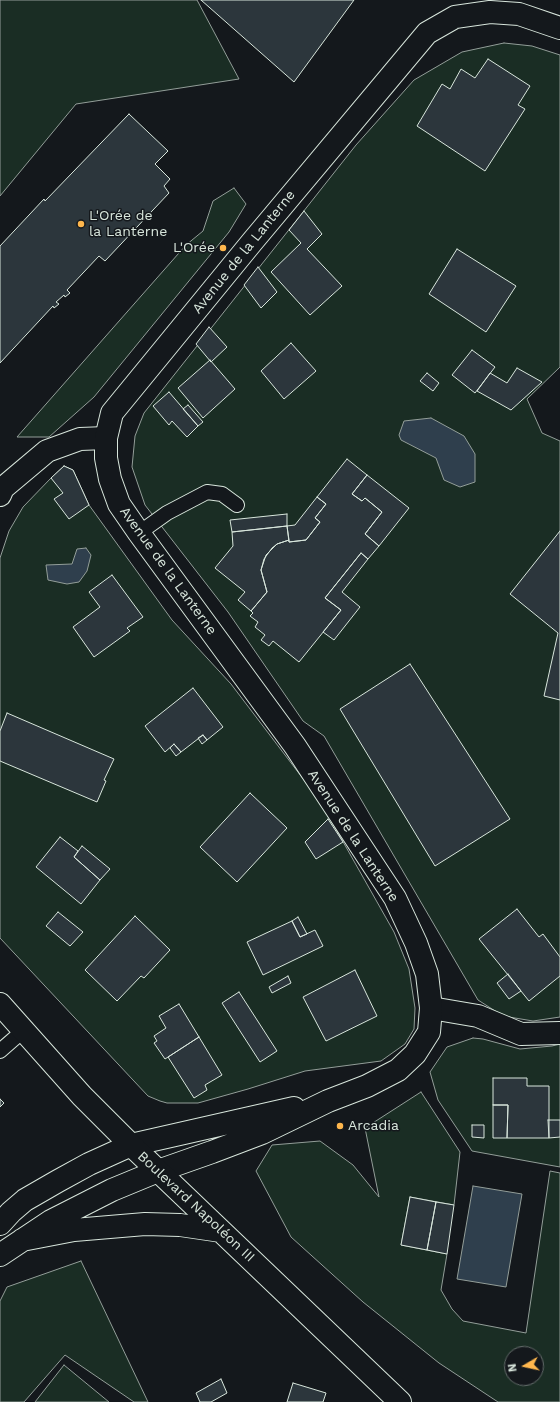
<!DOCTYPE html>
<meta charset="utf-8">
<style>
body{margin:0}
#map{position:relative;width:560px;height:1402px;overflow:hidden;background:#14181c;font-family:"Work Sans",sans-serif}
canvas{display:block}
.north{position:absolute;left:504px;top:1346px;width:40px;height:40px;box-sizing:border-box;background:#14181c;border:1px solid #626a69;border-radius:50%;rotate:261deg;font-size:11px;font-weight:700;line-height:16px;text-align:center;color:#d8e6dc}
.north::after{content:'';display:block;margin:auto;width:14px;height:18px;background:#ffb74d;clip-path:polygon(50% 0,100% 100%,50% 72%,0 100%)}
</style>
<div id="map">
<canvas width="560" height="1402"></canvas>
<div class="north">N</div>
</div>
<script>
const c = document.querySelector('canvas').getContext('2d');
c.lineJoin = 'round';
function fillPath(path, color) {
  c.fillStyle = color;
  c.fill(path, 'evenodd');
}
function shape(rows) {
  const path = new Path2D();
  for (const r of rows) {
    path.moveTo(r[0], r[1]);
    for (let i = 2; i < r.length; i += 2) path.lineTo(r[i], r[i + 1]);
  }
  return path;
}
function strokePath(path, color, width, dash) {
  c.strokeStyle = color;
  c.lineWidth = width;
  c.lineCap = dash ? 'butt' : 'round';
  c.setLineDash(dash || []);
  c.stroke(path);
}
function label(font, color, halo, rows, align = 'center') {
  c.font = font + ' "Work Sans",sans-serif';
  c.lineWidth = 3;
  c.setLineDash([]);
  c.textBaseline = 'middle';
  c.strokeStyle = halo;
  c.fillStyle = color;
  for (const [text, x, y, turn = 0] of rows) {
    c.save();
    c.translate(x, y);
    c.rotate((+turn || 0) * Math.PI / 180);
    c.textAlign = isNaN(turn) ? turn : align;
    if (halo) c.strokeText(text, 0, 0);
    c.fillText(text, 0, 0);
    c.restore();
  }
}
const green = shape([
 [0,0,197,0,239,79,76,104,0,196,0,0],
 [504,43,532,46,560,55,560,367,527,399,542,433,560,441,560,1017,533,1021,503,1016,478,1000,324,736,303,721,228,612,145,505,132,467,135,436,144,413,356,145,414,80,462,52,504,43],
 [234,188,246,204,229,232,94,397,49,437,17,437,186,245,203,231,213,201,234,188],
 [64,466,73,470,89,505,172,620,231,684,320,801,394,932,409,969,415,1008,414,1029,405,1044,381,1061,305,1071,248,1089,198,1103,167,1103,160,1101,148,1096,0,938,0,558,9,531,23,507,51,478,64,466],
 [473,1038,483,1039,520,1049,552,1046,560,1044,560,1167,472,1151,438,1100,430,1072,447,1047,473,1038],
 [421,1092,460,1152,454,1205,410,1197,401,1245,447,1254,441,1290,452,1309,463,1321,526,1333,550,1171,560,1173,560,1402,498,1402,439,1363,363,1302,291,1237,256,1171,272,1145,320,1141,353,1165,379,1197,365,1128,421,1092],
 [512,1354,536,1354,536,1378,512,1378,512,1354],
 [81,1261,148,1402,134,1402,65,1355,24,1402,0,1402,0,1301,7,1287,81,1261],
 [64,1365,109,1402,35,1402,64,1365]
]);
fillPath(green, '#1a2d24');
strokePath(green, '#939e99', 1);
const water = shape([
 [431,418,464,436,475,454,475,482,460,487,444,480,436,458,401,440,399,435,404,421,431,418],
 [86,548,91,555,87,571,79,582,67,584,48,580,46,565,72,564,77,549,86,548],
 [473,1186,522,1194,506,1287,457,1279,473,1186]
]);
fillPath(water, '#2f3f4d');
strokePath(water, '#939e99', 1);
const building = shape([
 [201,0,354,0,294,82,201,0],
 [488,59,530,86,518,105,525,109,485,171,417,126,442,84,450,89,461,69,475,78,488,59],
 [129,114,168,151,155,164,170,179,164,186,169,193,105,261,99,256,67,290,70,293,65,297,64,295,56,302,59,304,54,308,53,306,0,363,0,246,44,199,45,201,129,114],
 [304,211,322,234,307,249,342,286,310,315,271,272,301,243,289,230,304,211],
 [457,249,516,286,486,332,429,294,457,249],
 [258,267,277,292,261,308,244,285,258,267],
 [209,327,227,347,211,362,196,344,209,327],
 [291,343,316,371,284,399,261,371,291,343],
 [472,350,495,367,475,393,452,375,472,350],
 [210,360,235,389,203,418,178,388,210,360],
 [517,368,542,382,511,410,477,391,490,373,507,383,517,368],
 [427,373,439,383,433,391,420,381,427,373],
 [169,392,198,426,187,437,172,421,169,425,153,406,169,392],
 [188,405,203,422,198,426,183,409,188,405],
 [347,459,367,475,352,494,362,501,365,498,382,512,365,534,379,546,368,559,361,553,325,598,341,610,299,662,273,641,269,646,261,640,265,635,255,627,258,622,250,616,253,613,251,611,267,592,261,570,266,555,277,544,289,540,289,542,306,540,320,522,315,518,326,504,317,497,347,459],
 [64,466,73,470,89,505,69,519,54,499,63,493,51,478,64,466],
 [367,475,409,508,379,546,365,534,382,512,365,498,362,501,352,494,367,475],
 [317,497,326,504,315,518,320,522,306,540,289,542,287,526,295,525,317,497],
 [287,514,287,526,232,532,230,520,287,514],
 [287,526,289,540,277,544,272,548,264,559,261,570,267,592,251,611,238,600,245,592,215,568,233,546,232,532,287,526],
 [560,531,560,700,544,696,558,633,510,594,560,531],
 [361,553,368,559,342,592,360,607,334,640,323,632,341,610,325,598,361,553],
 [112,575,143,617,127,628,130,631,94,657,73,627,100,607,89,592,112,575],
 [410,664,510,819,435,866,340,709,410,664],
 [193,688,223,727,207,740,203,735,181,752,174,744,165,752,145,726,193,688],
 [7,713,114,759,104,780,106,781,97,802,0,761,0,731,7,713],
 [203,735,207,740,202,744,198,738,203,735],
 [174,744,181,752,176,756,170,748,174,744],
 [250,793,287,828,237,882,200,847,250,793],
 [328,819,343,842,316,859,305,842,328,819],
 [60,837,78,851,74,857,100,880,81,904,36,867,60,837],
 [82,846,110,869,100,880,74,857,82,846],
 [517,909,539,937,543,934,560,957,560,976,529,1001,479,939,517,909],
 [58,912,83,932,70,946,46,926,58,912],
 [135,916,170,950,144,978,141,976,117,1001,85,970,135,916],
 [298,917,307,934,300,937,292,921,298,917],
 [292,921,300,937,315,930,323,946,263,975,247,942,292,921],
 [355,970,377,1016,326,1041,303,997,355,970],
 [508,974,521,991,509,999,497,983,508,974],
 [288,976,291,983,272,993,269,987,288,976],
 [239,992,277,1051,260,1062,222,1003,239,992],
 [179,1004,199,1037,165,1059,154,1043,157,1041,154,1036,166,1028,159,1016,179,1004],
 [199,1037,222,1075,205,1085,207,1090,194,1098,168,1057,199,1037],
 [493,1078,527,1078,527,1086,549,1086,549,1138,507,1138,508,1105,493,1105,493,1078],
 [0,1099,4,1103,0,1107,0,1099],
 [493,1105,508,1105,507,1138,493,1138,493,1105],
 [548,1120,560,1120,560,1137,549,1138,548,1120],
 [472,1125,484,1125,484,1138,472,1137,472,1125],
 [410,1197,436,1202,427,1250,401,1245,410,1197],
 [436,1202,454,1205,447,1254,427,1250,436,1202],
 [221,1379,227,1393,211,1402,200,1402,196,1393,221,1379],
 [293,1383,326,1393,323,1402,287,1402,293,1383]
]);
fillPath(building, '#2c363c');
strokePath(building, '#d8e6dc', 1);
const service = shape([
 [139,533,167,513,207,492,222,494,237,505],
 [0,1051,24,1030]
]);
const minor = shape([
 [0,495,3,488,47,451,80,439,106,438],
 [431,1008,478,1016,521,1034,560,1033]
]);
const tertiary = shape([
 [131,1145,294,1108],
 [158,1171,212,1152,262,1133,328,1101,367,1086,398,1070,415,1054,429,1032,431,1008,427,974,416,943,395,898,295,746,139,533,119,504,110,479,106,458,106,438,112,413,252,242,427,33,455,17,490,12,519,14,560,28]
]);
const secondary = shape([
 [0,1004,82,1096,131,1145,400,1402],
 [0,1224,11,1212,25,1200,58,1181,89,1164,131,1145],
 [22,1240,74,1230,145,1224,180,1225,221,1231],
 [0,1255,51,1221,112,1190,158,1171]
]);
strokePath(service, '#d8e6dc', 16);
strokePath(minor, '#d8e6dc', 24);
strokePath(tertiary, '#d8e6dc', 24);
strokePath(secondary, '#d8e6dc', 24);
strokePath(service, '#14181c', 14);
strokePath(minor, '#14181c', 22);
strokePath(tertiary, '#14181c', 22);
strokePath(secondary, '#14181c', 22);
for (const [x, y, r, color] of [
 [81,224,4,"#ffb74d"],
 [223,248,4,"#ffb74d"],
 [340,1126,4,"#ffb74d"]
]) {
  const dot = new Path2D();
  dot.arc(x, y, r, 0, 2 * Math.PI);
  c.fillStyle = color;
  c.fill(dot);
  strokePath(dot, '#14181c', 1.5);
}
label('14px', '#d8e6dc', '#14181c', [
 ["L'Orée de",89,216],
 ["la Lanterne",89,232],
 ["L'Orée",215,248,"right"],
 ["Arcadia",348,1126]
], 'left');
label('14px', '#d8e6dc', '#14181c', [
 ["Avenue de la Lanterne",244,252,-51],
 ["Avenue de la Lanterne",168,571,54],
 ["Avenue de la Lanterne",353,836,57],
 ["Boulevard Napoléon III",196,1207,43]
]);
</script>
